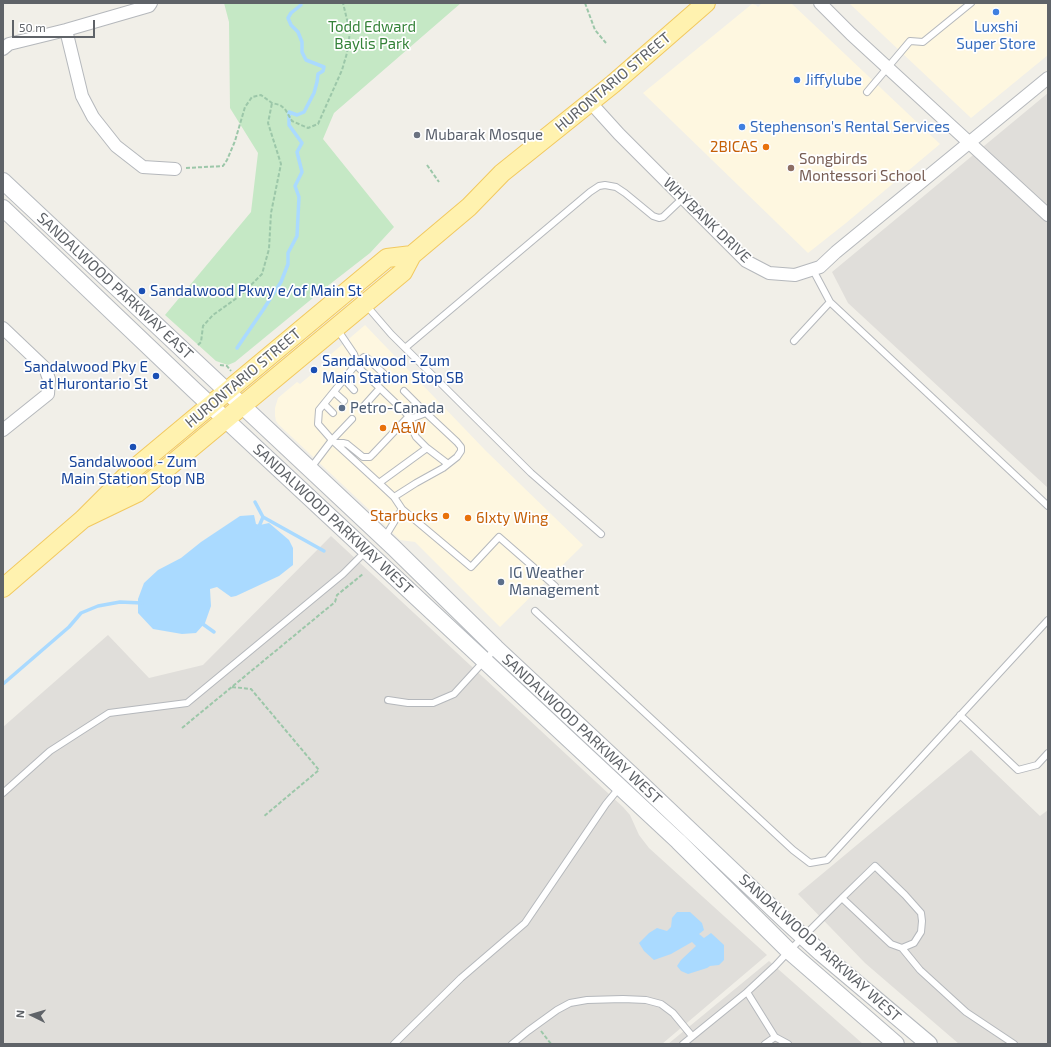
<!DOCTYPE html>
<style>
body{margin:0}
#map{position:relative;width:1051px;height:1047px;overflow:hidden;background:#f1efe8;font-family:"Exo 2",sans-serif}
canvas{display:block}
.frame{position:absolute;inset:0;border:4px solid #5f6368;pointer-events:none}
.north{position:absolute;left:12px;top:995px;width:40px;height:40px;-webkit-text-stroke:3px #fff;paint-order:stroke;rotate:275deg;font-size:11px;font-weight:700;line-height:16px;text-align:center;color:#5f6368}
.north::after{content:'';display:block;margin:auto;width:14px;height:18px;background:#5f6368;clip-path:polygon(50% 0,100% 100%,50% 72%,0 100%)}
.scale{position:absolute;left:12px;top:20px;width:83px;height:18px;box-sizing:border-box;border:2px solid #5f6368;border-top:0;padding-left:5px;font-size:12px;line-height:14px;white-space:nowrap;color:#5f6368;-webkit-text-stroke:3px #fff;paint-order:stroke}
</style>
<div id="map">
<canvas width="1051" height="1047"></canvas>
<div class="frame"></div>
<div class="north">N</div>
<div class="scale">50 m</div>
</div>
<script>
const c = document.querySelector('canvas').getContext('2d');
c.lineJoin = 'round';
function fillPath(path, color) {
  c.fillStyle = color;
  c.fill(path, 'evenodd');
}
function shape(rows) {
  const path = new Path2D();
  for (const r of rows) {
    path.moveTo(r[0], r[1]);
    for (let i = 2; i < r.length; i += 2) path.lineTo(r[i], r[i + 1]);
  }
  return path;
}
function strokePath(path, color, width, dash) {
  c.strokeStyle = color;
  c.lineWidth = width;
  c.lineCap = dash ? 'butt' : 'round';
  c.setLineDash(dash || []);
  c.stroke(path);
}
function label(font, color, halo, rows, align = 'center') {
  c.font = font + ' "Exo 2",sans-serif';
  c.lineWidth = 3.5;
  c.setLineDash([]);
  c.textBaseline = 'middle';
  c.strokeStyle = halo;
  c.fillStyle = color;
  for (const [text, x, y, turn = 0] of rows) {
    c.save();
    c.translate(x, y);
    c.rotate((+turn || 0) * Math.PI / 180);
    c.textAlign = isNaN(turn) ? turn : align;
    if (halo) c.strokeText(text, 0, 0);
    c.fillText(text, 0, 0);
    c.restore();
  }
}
fillPath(shape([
 [762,3,791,3,940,144,846,223,808,253,643,93,752,4,756,5,758,7],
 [849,3,1048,3,1048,55,971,118],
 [365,325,486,451,583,545,500,627,415,542,400,540,377,517,278,424,276,421,275,416,275,408,278,398,297,382,300,384,325,363,323,361]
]), '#fef7e0');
fillPath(shape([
 [1048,93,1048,488,848,303,832,272],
 [331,536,623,807,630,815,639,835,649,848,767,955,662,1044,3,1044,3,727,108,635,149,678,203,665],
 [971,750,1040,816,1048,810,1048,1044,959,1044,865,963,798,894],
 [769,961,863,1044,668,1044]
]), '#e0deda');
fillPath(shape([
 [224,3,461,3,334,113,323,139,394,227,370,253,325,288,235,362,228,365,216,361,165,315,251,212,258,153,230,108,229,22]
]), '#c5e8c5');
fillPath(shape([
 [254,515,256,524,260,525,269,523,289,540,293,548,293,565,279,576,236,596,231,597,217,587,210,589,211,606,205,623,196,633,182,634,153,629,138,613,138,599,144,583,158,570,181,558,201,542,240,516],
 [677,912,690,912,702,923,704,930,699,934,704,938,711,933,724,945,724,960,719,965,710,966,707,968,688,974,681,971,677,966,681,960,696,946,692,942,671,954,654,960,644,951,639,943,649,933,657,928,667,931,671,927,672,918]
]), '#aadaff');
strokePath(shape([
 [237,348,263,310,281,282,288,264,288,253,297,236,299,197,295,186,302,172,297,152,302,143,289,125,289,112,297,115,304,112,314,93,317,82,318,74,323,71,324,67,306,60,302,52,302,42,298,32,291,25,288,18,291,13,301,5,300,3],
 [255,502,263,517,258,529],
 [263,517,324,551],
 [200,622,214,632],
 [3,684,69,627,81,613,98,606,120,602,142,603]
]), '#aadaff', 3.5);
const service = shape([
 [867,92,910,41,923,42,971,3],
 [813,270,830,302,1048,506],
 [366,305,391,334,531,473,601,534],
 [337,329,354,354,359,368,409,416,414,433,416,437,427,448,379,483],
 [794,341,830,302],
 [405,348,590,192,599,186,605,185,616,187,625,193,653,216,659,218,663,217,683,198],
 [384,374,367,358,364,357,357,363,319,410,318,424,332,440,379,483,394,497,402,509,385,537],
 [344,379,354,390],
 [404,391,426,413],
 [334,392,344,401],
 [324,404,333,413],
 [363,407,380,388],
 [336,443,343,443,347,444,363,457,370,457,373,454,409,416],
 [427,448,448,464],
 [310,469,332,440,352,419],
 [394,497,416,483,443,468,457,457,461,451,461,447,457,442,426,413,410,419],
 [402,509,471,567,499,537,555,586],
 [535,611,793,850,810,863,827,860,1048,620],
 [388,700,408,703,433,703,454,694,496,648],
 [960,715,1018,770,1037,765,1048,753],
 [3,793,50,751,109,713,187,703,343,574,365,552],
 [902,948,920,970,966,1012,1014,1044],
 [747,992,775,1037,788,1044],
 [394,1044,461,978,525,923,606,804,620,787],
 [512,1044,528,1031,557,1010,570,1003,587,1000,623,999,646,1000,661,1004,673,1013,692,1036],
 [683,1044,747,992,775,966,789,951,842,898,875,866,905,895,921,913,922,921,921,932,914,943,902,948,891,944,842,898],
 [765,1044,775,1037]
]);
const minor = shape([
 [820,3,851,34,1048,215],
 [66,30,82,96,93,117,116,146,143,167,175,169],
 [3,49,9,44,66,30,149,6,151,3],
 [590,102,619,134,746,261,769,273,795,275,820,267,836,252,1048,78],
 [3,328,45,368,49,379,48,394,3,430]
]);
const secondary = shape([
 [3,181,394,548,496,648,632,775,787,922,821,953,929,1044],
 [3,208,194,390,620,787,678,841,789,951,896,1044]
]);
const primary = shape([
 [83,519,137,493,403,272,412,255,469,207,502,173,613,84,706,3],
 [3,588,83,519,129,473,387,258,412,255]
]);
strokePath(service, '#b5b8bc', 8);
strokePath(minor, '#b5b8bc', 14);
strokePath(secondary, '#b6babf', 18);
strokePath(primary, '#f2c960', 20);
strokePath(shape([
 [585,3,595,30,606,43],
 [427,165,439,182],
 [186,168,223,166,227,160,235,141,245,107,252,97,261,95,272,103,280,105,285,109,292,121,308,128,318,124,342,70,347,53,350,32,343,3],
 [198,345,201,342,203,326,213,315,241,295,262,274,269,249,271,213,281,164,268,123,272,103],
 [220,365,227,366,231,371],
 [232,687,251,689,319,770,263,817],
 [182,728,335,602,337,595,363,574],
 [541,1031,551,1044]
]), '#9cc7a9', 2, [4, 2]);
strokePath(service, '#fff', 6);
strokePath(minor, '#fff', 12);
strokePath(secondary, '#fff', 16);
strokePath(primary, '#fff2af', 18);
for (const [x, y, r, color] of [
 [996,12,4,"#3f7fe0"],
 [797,80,4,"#3f7fe0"],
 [742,127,4,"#3f7fe0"],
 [417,135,4,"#6b7280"],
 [766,147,4,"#e8710a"],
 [791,168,4,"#8d6e63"],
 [142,291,4,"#1a4fb4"],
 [314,370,4,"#1a4fb4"],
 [156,376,4,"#1a4fb4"],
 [342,408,4,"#5c6f8a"],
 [383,428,4,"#e8710a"],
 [133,447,4,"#1a4fb4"],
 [446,516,4,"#e8710a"],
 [468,518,4,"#e8710a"],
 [501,582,4,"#5c6f8a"]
]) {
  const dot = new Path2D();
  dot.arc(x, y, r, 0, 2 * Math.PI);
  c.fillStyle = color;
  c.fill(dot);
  strokePath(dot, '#fff', 1.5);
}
label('15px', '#348238', '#fff', [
 ["Todd Edward",372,27],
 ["Baylis Park",372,44]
]);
label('15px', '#366cbe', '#fff', [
 ["Luxshi",996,27,"center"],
 ["Super Store",996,44,"center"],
 ["Jiffylube",805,80],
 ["Stephenson's Rental Services",750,127]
], 'left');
label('15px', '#5f6368', '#fff', [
 ["HURONTARIO STREET",613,82,-40],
 ["WHYBANK DRIVE",707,220,44],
 ["SANDALWOOD PARKWAY EAST",115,286,43],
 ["HURONTARIO STREET",243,378,-40],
 ["SANDALWOOD PARKWAY WEST",333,519,43],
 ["SANDALWOOD PARKWAY WEST",582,729,43],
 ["SANDALWOOD PARKWAY WEST",820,948,42]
]);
label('15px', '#5b616d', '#fff', [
 ["Mubarak Mosque",425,135]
], 'left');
label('15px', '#c56008', '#fff', [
 ["2BICAS",758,147],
 ["A&W",391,428,"left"],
 ["Starbucks",438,516],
 ["6Ixty Wing",476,518,"left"]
], 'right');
label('15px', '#785e54', '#fff', [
 ["Songbirds",799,159],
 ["Montessori School",799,176]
], 'left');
label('15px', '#164399', '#fff', [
 ["Sandalwood Pkwy e/of Main St",150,291],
 ["Sandalwood - Zum",322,361],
 ["Main Station Stop SB",322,378],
 ["Sandalwood Pky E",148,367,"right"],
 ["at Hurontario St",148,384,"right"],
 ["Sandalwood - Zum",133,462,"center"],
 ["Main Station Stop NB",133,479,"center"]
], 'left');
label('15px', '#4e5e75', '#fff', [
 ["Petro-Canada",350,408],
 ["IG Weather",509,573],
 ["Management",509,590]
], 'left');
</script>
